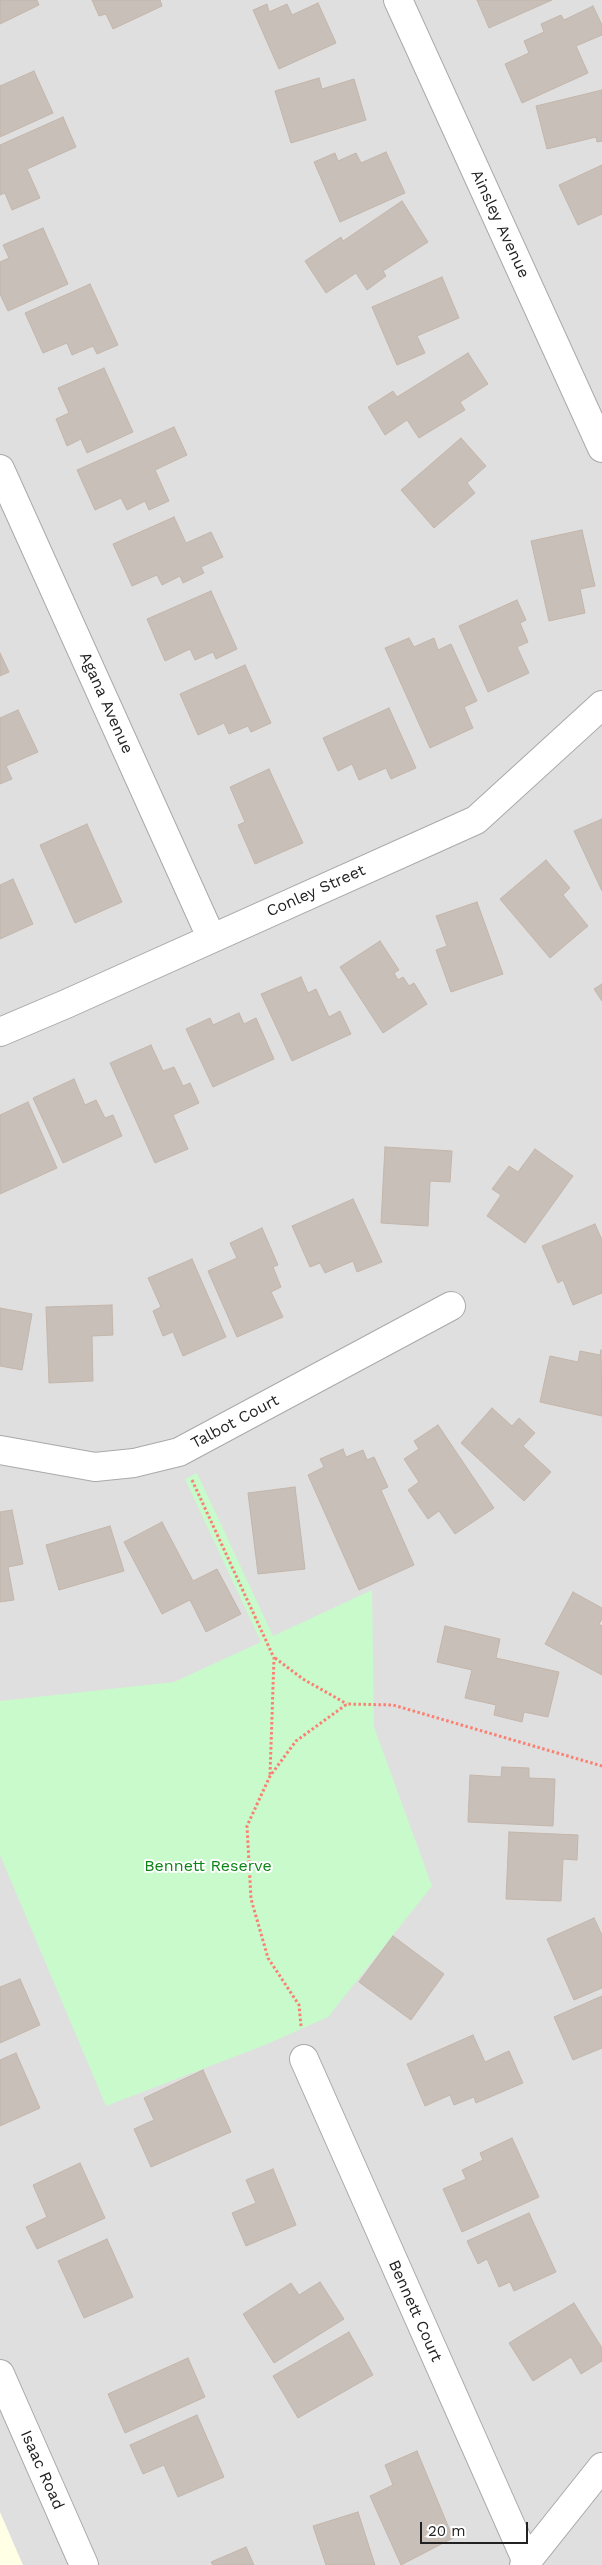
<!DOCTYPE html>
<style>
body{margin:0}
#map{position:relative;width:602px;height:2565px;overflow:hidden;background:#f2efe9;font-family:"Work Sans",sans-serif}
canvas{display:block}
.scale{position:absolute;left:420px;top:2522px;width:108px;height:22px;box-sizing:border-box;border:2px solid #222;border-top:0;padding-left:6px;font-size:15px;line-height:18px;white-space:nowrap;color:#222;-webkit-text-stroke:4px #fff;paint-order:stroke}
</style>
<div id="map">
<canvas width="602" height="2565"></canvas>
<div class="scale">20 m</div>
</div>
<script>
const c = document.querySelector('canvas').getContext('2d');
c.lineJoin = 'round';
function fillPath(path, color) {
  c.fillStyle = color;
  c.fill(path, 'evenodd');
}
function shape(rows) {
  const path = new Path2D();
  for (const r of rows) {
    path.moveTo(r[0], r[1]);
    for (let i = 2; i < r.length; i += 2) path.lineTo(r[i], r[i + 1]);
  }
  return path;
}
function strokePath(path, color, width, dash) {
  c.strokeStyle = color;
  c.lineWidth = width;
  c.lineCap = dash ? 'butt' : 'round';
  c.setLineDash(dash || []);
  c.stroke(path);
}
function label(font, color, halo, rows, align = 'center') {
  c.font = font + ' "Work Sans",sans-serif';
  c.lineWidth = 4;
  c.setLineDash([]);
  c.textBaseline = 'middle';
  c.strokeStyle = halo;
  c.fillStyle = color;
  for (const [text, x, y, turn = 0] of rows) {
    c.save();
    c.translate(x, y);
    c.rotate((+turn || 0) * Math.PI / 180);
    c.textAlign = isNaN(turn) ? turn : align;
    if (halo) c.strokeText(text, 0, 0);
    c.fillText(text, 0, 0);
    c.restore();
  }
}
fillPath(shape([
 [0,0,602,0,602,2565,0,2565]
]), '#e0dfdf');
fillPath(shape([
 [0,2512,16,2549,23,2565,0,2565]
]), '#ffffe5');
fillPath(shape([
 [197,1473,273,1636,372,1590,374,1727,432,1886,328,2017,265,2045,106,2106,0,1855,0,1701,174,1682,261,1642,185,1479]
]), '#c8facc');
const building = shape([
 [0,0,37,0,39,5,0,24,0,0],
 [92,0,160,0,162,6,113,29,106,14,99,16,92,0],
 [477,0,552,0,489,28,477,0],
 [318,3,336,43,279,69,253,10,267,4,269,12,287,4,292,15,318,3],
 [593,6,602,25,602,35,576,46,588,73,522,103,505,64,529,53,524,41,544,32,541,24,561,15,564,20,593,6],
 [34,71,53,113,0,137,0,86,34,71],
 [319,78,322,89,354,79,366,120,291,143,275,91,319,78],
 [602,90,602,141,597,142,596,137,547,149,536,106,602,90],
 [63,117,76,147,27,169,40,198,12,210,5,193,0,195,0,145,63,117],
 [386,152,405,193,340,222,314,162,335,153,338,161,356,153,361,163,386,152],
 [602,165,602,214,578,225,559,185,602,165],
 [402,201,428,242,383,271,386,276,367,290,356,273,326,293,305,261,341,237,343,241,402,201],
 [43,228,68,284,8,311,0,294,0,262,9,258,3,245,43,228],
 [442,277,459,318,417,336,425,353,397,365,372,307,442,277],
 [90,284,118,345,97,354,93,346,72,355,67,343,43,353,25,313,90,284],
 [468,353,488,384,460,402,465,410,419,438,407,420,385,435,368,407,393,391,397,397,468,353],
 [104,368,133,432,87,453,81,439,67,446,56,419,69,413,58,388,104,368],
 [174,427,187,455,155,470,169,501,149,510,145,501,127,510,121,498,95,510,77,470,174,427],
 [461,438,486,466,467,483,475,493,434,528,401,490,461,438],
 [174,517,186,543,211,532,223,557,201,567,204,573,183,583,180,576,162,585,157,575,132,586,113,544,174,517],
 [582,530,595,586,580,589,585,613,549,621,531,541,582,530],
 [211,591,237,649,216,659,213,652,195,660,190,649,165,661,147,619,211,591],
 [517,600,526,620,520,623,528,642,517,647,529,673,488,692,459,626,517,600],
 [409,638,414,647,434,638,438,650,451,644,477,701,464,707,473,728,430,748,385,648,409,638],
 [0,653,9,672,0,676,0,653],
 [245,665,271,723,251,732,248,726,229,734,224,723,198,735,180,694,245,665],
 [389,708,416,768,391,779,386,768,359,780,352,764,338,771,323,738,389,708],
 [18,710,38,752,6,766,12,779,0,784,0,718,18,710],
 [269,769,303,843,255,864,238,825,245,822,230,787,269,769],
 [602,819,602,891,574,831,602,819],
 [87,824,122,902,75,923,40,845,87,824],
 [546,860,570,888,563,895,588,926,550,958,500,899,546,860],
 [13,879,33,924,0,939,0,885,13,879],
 [477,902,503,974,451,992,436,950,447,946,436,916,477,902],
 [380,941,399,970,394,973,398,980,403,977,409,986,414,983,427,1004,383,1033,340,967,380,941],
 [301,977,308,993,316,989,329,1017,340,1011,351,1034,292,1061,261,994,301,977],
 [602,984,602,1001,594,989,602,984],
 [239,1013,244,1024,256,1018,274,1059,213,1087,186,1029,210,1018,213,1025,239,1013],
 [151,1045,163,1071,174,1067,183,1086,190,1083,199,1103,173,1115,188,1149,155,1163,110,1063,151,1045],
 [74,1079,85,1105,96,1100,105,1118,113,1115,122,1136,63,1163,33,1098,74,1079],
 [28,1102,57,1168,0,1194,0,1115,28,1102],
 [385,1147,452,1151,450,1182,430,1181,428,1226,381,1223,385,1147],
 [535,1149,573,1176,525,1243,487,1216,501,1195,492,1189,509,1166,518,1172,535,1149],
 [353,1199,382,1262,357,1272,353,1261,325,1273,320,1263,310,1267,292,1226,353,1199],
 [595,1224,602,1240,602,1293,573,1305,563,1280,558,1283,542,1246,595,1224],
 [262,1228,278,1265,273,1267,281,1287,271,1292,283,1317,237,1337,208,1271,237,1258,230,1243,262,1228],
 [192,1259,226,1337,183,1356,173,1332,163,1336,153,1311,161,1307,148,1278,192,1259],
 [112,1305,113,1335,92,1336,93,1381,49,1383,46,1307,112,1305],
 [0,1308,32,1314,22,1370,0,1366,0,1308],
 [601,1350,602,1416,540,1402,550,1356,578,1362,580,1351,600,1355,601,1350],
 [492,1408,512,1426,519,1418,535,1433,523,1446,551,1472,524,1501,461,1443,492,1408],
 [438,1425,494,1508,455,1534,439,1511,428,1519,408,1490,419,1482,404,1459,419,1449,414,1441,438,1425],
 [343,1449,346,1457,363,1450,367,1460,374,1457,388,1487,381,1490,414,1565,359,1590,308,1475,324,1467,320,1459,343,1449],
 [295,1487,305,1569,258,1574,248,1493,295,1487],
 [12,1510,23,1564,8,1567,14,1600,0,1602,0,1512,12,1510],
 [162,1522,193,1581,217,1569,241,1614,206,1632,190,1600,162,1614,124,1542,162,1522],
 [110,1526,124,1571,59,1590,46,1545,110,1526],
 [573,1592,602,1608,602,1619,599,1624,602,1626,602,1675,545,1644,573,1592],
 [445,1626,500,1639,496,1658,559,1672,548,1717,524,1712,522,1722,494,1715,496,1705,465,1698,472,1670,437,1662,445,1626],
 [502,1767,529,1768,529,1778,555,1779,553,1826,468,1822,470,1775,501,1777,502,1767],
 [509,1832,578,1835,577,1860,563,1859,561,1901,506,1899,509,1832],
 [594,1918,602,1935,602,1988,574,2000,547,1939,594,1918],
 [393,1936,444,1974,411,2020,359,1982,393,1936],
 [20,1979,40,2025,0,2043,0,1987,20,1979],
 [602,1996,602,2048,573,2060,554,2017,602,1996],
 [473,2035,485,2062,509,2051,523,2083,476,2103,474,2097,454,2105,450,2095,425,2106,407,2064,473,2035],
 [16,2053,40,2108,0,2126,0,2060,16,2053],
 [203,2070,231,2132,151,2167,134,2129,154,2120,144,2098,203,2070],
 [512,2138,539,2197,462,2232,443,2189,466,2179,462,2170,483,2160,480,2153,512,2138],
 [80,2163,105,2218,37,2249,26,2227,47,2217,33,2185,80,2163],
 [273,2169,296,2225,246,2246,232,2213,256,2203,246,2180,273,2169],
 [529,2213,556,2272,514,2291,510,2282,499,2287,487,2259,478,2264,467,2241,529,2213],
 [107,2239,133,2297,84,2318,58,2261,107,2239],
 [320,2282,344,2319,274,2363,243,2314,291,2283,299,2295,320,2282],
 [574,2303,602,2348,602,2361,581,2374,571,2357,533,2381,509,2343,574,2303],
 [349,2332,373,2375,298,2418,273,2376,349,2332],
 [188,2358,205,2397,125,2433,108,2394,188,2358],
 [197,2415,224,2477,178,2497,164,2465,143,2474,130,2445,197,2415],
 [417,2451,453,2538,401,2565,370,2496,393,2485,385,2465,417,2451],
 [358,2512,375,2565,326,2565,313,2526,358,2512],
 [246,2547,254,2565,213,2565,211,2562,246,2547]
]);
fillPath(building, '#c7bfb8');
strokePath(building, '#c4b6ab', 1);
const minor = shape([
 [398,0,602,448],
 [0,469,211,937],
 [0,1032,66,1004,476,820,602,705],
 [0,1450,95,1467,134,1463,179,1452,451,1306],
 [304,2059,527,2562],
 [0,2374,84,2565],
 [524,2565,602,2467]
]);
strokePath(minor, '#a9a9a9', 30);
strokePath(shape([
 [192,1480,274,1658,270,1775],
 [275,1658,303,1679,347,1704],
 [301,2026,299,2005,268,1958,251,1899,247,1826,270,1776,296,1741,347,1704,393,1705,602,1766]
]), '#fa8072', 3, [2.5, 2.5]);
strokePath(minor, '#fff', 28);
label('16px', '#222', '#fff', [
 ["Ainsley Avenue",500,224,65],
 ["Agana Avenue",106,703,66],
 ["Conley Street",316,891,-24],
 ["Talbot Court",235,1422,-28],
 ["Bennett Court",415,2311,66],
 ["Isaac Road",42,2470,66]
]);
label('16px', '#0c8416', '#fff', [
 ["Bennett Reserve",208,1866]
]);
</script>
